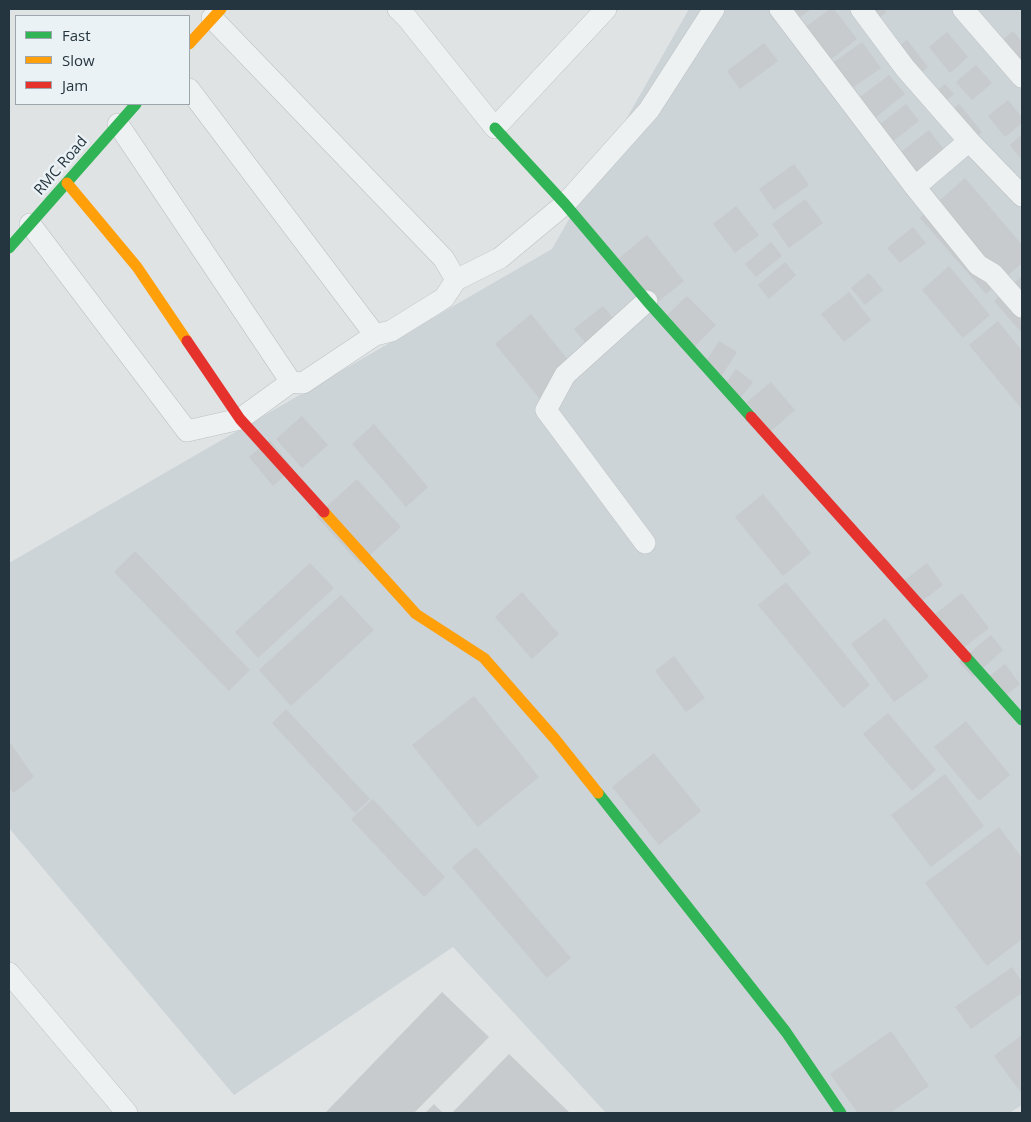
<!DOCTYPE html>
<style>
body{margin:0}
#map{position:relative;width:1031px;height:1122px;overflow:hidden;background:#dfe3e4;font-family:"Open Sans",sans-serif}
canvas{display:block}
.frame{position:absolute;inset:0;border:10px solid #25353f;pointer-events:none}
.legend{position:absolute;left:15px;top:15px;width:175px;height:90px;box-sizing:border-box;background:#ebf2f5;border:1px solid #9ca6ac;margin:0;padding:6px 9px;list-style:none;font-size:15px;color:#25353f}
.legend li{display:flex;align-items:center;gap:10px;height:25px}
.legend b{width:25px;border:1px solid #9ca6ac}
</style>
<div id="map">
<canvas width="1031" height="1122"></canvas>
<div class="frame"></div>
<ul class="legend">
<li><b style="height:6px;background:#30b455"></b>Fast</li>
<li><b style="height:6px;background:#ff9f0a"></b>Slow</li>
<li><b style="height:6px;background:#e5322d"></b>Jam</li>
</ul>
</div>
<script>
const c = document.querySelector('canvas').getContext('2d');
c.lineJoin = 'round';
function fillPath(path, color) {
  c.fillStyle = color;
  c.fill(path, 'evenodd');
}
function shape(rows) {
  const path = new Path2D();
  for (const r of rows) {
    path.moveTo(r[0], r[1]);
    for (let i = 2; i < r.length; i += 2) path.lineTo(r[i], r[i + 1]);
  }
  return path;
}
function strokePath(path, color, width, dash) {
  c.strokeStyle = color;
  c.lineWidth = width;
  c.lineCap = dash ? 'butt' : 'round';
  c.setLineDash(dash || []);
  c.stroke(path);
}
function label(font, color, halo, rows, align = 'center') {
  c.font = font + ' "Open Sans",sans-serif';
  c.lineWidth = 5;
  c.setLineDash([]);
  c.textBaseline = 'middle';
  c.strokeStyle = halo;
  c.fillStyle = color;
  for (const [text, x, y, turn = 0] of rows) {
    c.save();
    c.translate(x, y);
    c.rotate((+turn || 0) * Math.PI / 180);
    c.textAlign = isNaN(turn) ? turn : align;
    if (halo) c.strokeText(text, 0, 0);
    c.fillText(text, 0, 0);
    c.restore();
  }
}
fillPath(shape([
 [689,9,1022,9,1022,1105,1009,1113,606,1113,453,947,234,1095,9,828,9,563,552,249]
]), '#ccd4d8');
fillPath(shape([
 [780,9,811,9,792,24],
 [830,9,834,9,857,39,825,64,800,31],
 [854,9,884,9,887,12,867,27],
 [1013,31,1022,42,1022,86,992,49],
 [947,32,968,57,950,73,929,47],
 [907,40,928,67,912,80,892,51],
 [862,42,881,68,845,93,827,67],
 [764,43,778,61,740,89,727,71],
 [976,65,992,83,972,100,956,82],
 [889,75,905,94,876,117,860,97],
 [945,84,954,94,935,111,926,100],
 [1008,100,1022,118,1022,123,1005,137,988,116],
 [906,104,919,121,888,145,875,128],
 [959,104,982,132,963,147,940,119],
 [929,130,951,159,923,181,901,152],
 [1022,134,1022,160,1010,145],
 [794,164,809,185,774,210,759,189],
 [965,178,1022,245,1022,263,986,294,920,218],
 [805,199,823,223,789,248,772,224],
 [736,206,759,235,735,253,713,224],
 [913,227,926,243,900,263,887,248],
 [647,235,684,281,653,306,616,261],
 [771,242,782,256,756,277,745,264],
 [785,262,796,275,769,299,758,285],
 [949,266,990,315,963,338,922,290],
 [869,273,883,290,865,305,851,288],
 [1022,276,1022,333,994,301],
 [849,292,871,320,844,342,821,314],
 [687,296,716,325,693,348,663,319],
 [603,306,621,327,592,351,574,329],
 [531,314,576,370,540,399,495,344],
 [998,321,1022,351,1022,409,969,345],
 [719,341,737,352,719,380,701,369],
 [736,369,753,382,739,400,723,387],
 [771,382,795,410,771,431,747,402],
 [302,416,328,445,302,468,276,439],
 [374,424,428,487,406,507,352,444],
 [270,440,293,469,273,486,249,457],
 [357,479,401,527,360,564,316,516],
 [763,494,811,553,783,576,735,517],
 [135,551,250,670,229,691,114,572],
 [310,563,334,588,258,658,235,632],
 [927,563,943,585,913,608,897,586],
 [786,582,870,685,843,708,758,605],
 [522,592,559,634,532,659,495,617],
 [962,593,989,628,957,653,929,619],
 [341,595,374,630,291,706,259,670],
 [885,618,929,677,894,702,851,644],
 [991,635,1003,650,973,677,959,662],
 [674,656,705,698,686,712,655,671],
 [1005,664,1020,684,998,701,983,681],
 [474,696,539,777,478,827,412,745],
 [286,709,370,799,355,813,272,723],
 [888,713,936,770,912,791,863,734],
 [966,721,1010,775,979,801,934,747],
 [9,741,34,777,13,793,9,787],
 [654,753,701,811,659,845,612,787],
 [945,774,984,826,931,867,891,815],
 [373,799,445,877,424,897,351,819],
 [999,827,1022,858,1022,939,987,966,925,883],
 [476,847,571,958,547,978,452,867],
 [1012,967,1022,982,1022,993,971,1029,955,1007],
 [442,992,489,1037,414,1113,325,1113],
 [891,1031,929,1086,890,1113,858,1113,830,1074],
 [1022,1035,1022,1094,994,1056],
 [509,1054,570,1113,452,1113],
 [434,1104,443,1113,425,1113]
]), '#c7cbcd');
const street = shape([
 [398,9,407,18,495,128,606,9],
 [780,9,915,187,978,265,993,274,1022,307],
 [861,9,905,68,969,141,1022,196],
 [963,9,1022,77],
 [212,18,444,259,456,280],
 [189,89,375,335],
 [118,124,291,382],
 [915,187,969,141],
 [30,224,187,431,240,419,291,382,303,383,375,335,391,331,433,305,444,298,456,280,500,258,565,204,649,110,714,9],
 [645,543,546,410,565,375,647,301],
 [9,973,127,1113]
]);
strokePath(street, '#bdc1c2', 22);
strokePath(street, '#eef1f2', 21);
strokePath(shape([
 [495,128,565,204,647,301,751,417],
 [9,248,136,104],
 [966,657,1022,720],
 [598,793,786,1032,841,1113]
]), '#30b455', 11);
strokePath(shape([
 [189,44,221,9],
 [67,183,137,267,187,341],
 [324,512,416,614,484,658,555,739,598,793]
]), '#ff9f0a', 11);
strokePath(shape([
 [187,341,240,419,324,512],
 [751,417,966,657]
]), '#e5322d', 11);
label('15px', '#25353f', '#ebf2f5', [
 ["RMC Road",61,166,-49]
]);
</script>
